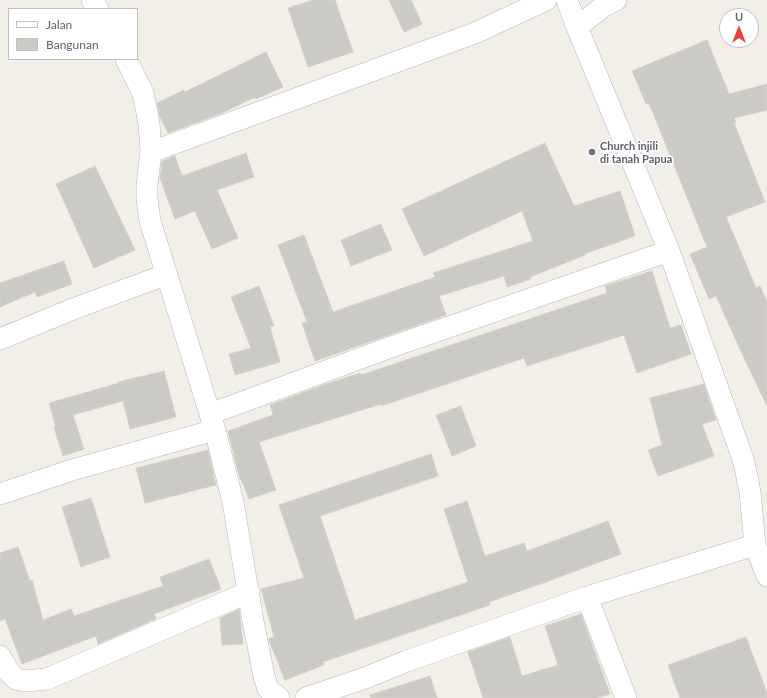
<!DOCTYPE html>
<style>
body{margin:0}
#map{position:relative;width:767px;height:698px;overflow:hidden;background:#f1efe8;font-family:Lato,sans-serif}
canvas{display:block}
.legend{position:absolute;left:8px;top:8px;width:130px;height:52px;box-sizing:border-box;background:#fff;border:1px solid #bfc1c3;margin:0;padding:5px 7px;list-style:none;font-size:12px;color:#5f6368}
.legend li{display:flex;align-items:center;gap:8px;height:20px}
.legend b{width:20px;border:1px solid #bfc1c3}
.north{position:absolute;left:719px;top:8px;width:40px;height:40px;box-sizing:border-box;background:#fff;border:1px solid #bfc1c3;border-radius:50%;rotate:0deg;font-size:11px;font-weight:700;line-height:16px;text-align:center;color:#5f6368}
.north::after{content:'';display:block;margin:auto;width:14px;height:18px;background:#ea4335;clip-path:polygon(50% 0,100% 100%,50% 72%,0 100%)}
</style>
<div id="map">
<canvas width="767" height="698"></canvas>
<ul class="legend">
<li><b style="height:5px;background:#fff"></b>Jalan</li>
<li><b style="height:11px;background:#cccac5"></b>Bangunan</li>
</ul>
<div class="north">U</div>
</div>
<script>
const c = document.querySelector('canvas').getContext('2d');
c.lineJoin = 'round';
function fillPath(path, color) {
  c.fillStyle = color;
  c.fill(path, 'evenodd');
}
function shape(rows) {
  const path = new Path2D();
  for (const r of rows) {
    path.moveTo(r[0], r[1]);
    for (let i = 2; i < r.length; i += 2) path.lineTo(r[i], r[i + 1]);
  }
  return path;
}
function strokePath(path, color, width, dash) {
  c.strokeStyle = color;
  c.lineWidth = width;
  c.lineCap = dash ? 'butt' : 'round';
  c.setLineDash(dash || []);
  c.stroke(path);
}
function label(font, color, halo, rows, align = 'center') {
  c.font = font + ' Lato,sans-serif';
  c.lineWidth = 3.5;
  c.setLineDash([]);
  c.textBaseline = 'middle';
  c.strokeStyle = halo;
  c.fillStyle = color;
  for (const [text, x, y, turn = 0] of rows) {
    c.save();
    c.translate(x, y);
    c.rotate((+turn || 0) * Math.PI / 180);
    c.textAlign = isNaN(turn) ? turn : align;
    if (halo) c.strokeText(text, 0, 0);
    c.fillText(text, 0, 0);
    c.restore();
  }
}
const building = shape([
 [313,0,335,0,353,52,308,67,288,8,313,0],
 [389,0,411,0,422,24,404,32,389,0],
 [707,40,729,94,767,84,767,110,734,118,736,123,734,123,765,202,726,217,756,288,760,286,767,302,767,406,739,347,716,296,709,299,690,254,707,247,649,103,646,104,632,71,707,40],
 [266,52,283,87,256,99,255,97,222,113,168,133,160,117,157,103,184,90,185,92,266,52],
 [545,143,574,206,620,191,635,236,584,254,585,255,530,277,531,279,507,287,504,276,439,296,446,315,315,361,302,323,307,322,278,245,304,235,333,312,435,277,433,273,533,241,522,211,424,256,402,209,545,143],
 [246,153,254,177,217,190,238,238,212,249,195,211,175,219,160,178,162,161,175,156,182,176,246,153],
 [95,166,135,250,94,268,56,184,95,166],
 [381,224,392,250,351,266,341,240,381,224],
 [64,261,72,284,37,297,35,292,0,307,0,283,64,261],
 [652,271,670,328,681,325,691,354,637,373,624,335,527,366,524,358,381,406,381,404,259,442,276,490,249,499,241,479,240,479,228,431,273,415,270,405,326,384,360,373,361,375,607,293,605,286,652,271],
 [259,286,274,326,270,327,280,362,235,375,229,354,251,348,231,297,259,286],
 [164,371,176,417,130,429,123,401,73,415,84,449,63,456,54,427,56,427,49,403,119,383,118,382,164,371],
 [704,384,716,420,702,424,714,456,658,476,648,450,662,445,650,398,704,384],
 [461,406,476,446,452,456,436,415,461,406],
 [208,450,216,485,145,503,136,468,208,450],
 [431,454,438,476,320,516,355,620,468,582,444,509,467,501,485,556,524,543,527,551,608,521,621,554,546,582,489,602,490,605,323,662,324,665,285,680,269,640,269,639,274,637,261,589,304,578,279,505,431,454],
 [91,498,110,557,81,567,62,507,91,498],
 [18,547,30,581,32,580,43,620,71,609,74,616,163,586,160,577,209,559,221,589,154,614,156,619,98,644,96,636,22,664,5,619,0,621,0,553,18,547],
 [239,609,243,644,222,645,220,618,239,609],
 [581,614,610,694,596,698,483,698,468,652,510,637,522,676,558,665,545,626,581,614],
 [746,637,767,693,767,698,680,698,668,665,746,637],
 [430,676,437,698,371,698,370,695,430,676]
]);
fillPath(building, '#cccac5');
strokePath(building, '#d6d1c6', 1);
const minor = shape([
 [92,0,98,9],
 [567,0,577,27,669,251,744,462,750,492,755,545,767,576],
 [577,27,604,6,616,0],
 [126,59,143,93,149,123,151,152,147,185,147,199,150,221,215,430,233,502,253,621,264,676,268,689,279,698],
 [151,152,475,33,546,0],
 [0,339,73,309,165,275],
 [210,414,391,347,669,251],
 [0,494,72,470,215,430],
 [587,597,626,698],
 [0,656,9,672,16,679,25,681,47,679,249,592],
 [306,698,365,678,407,661,587,597,755,545]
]);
strokePath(minor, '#b5b8bc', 22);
strokePath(minor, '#fff', 21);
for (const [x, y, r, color] of [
 [592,152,4,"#6b7280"]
]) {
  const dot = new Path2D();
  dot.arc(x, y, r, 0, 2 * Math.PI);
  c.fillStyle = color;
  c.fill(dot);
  strokePath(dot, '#fff', 1.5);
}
label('bold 11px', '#5b616d', '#fff', [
 ["Church injili",600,146],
 ["di tanah Papua",600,159]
], 'left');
</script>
